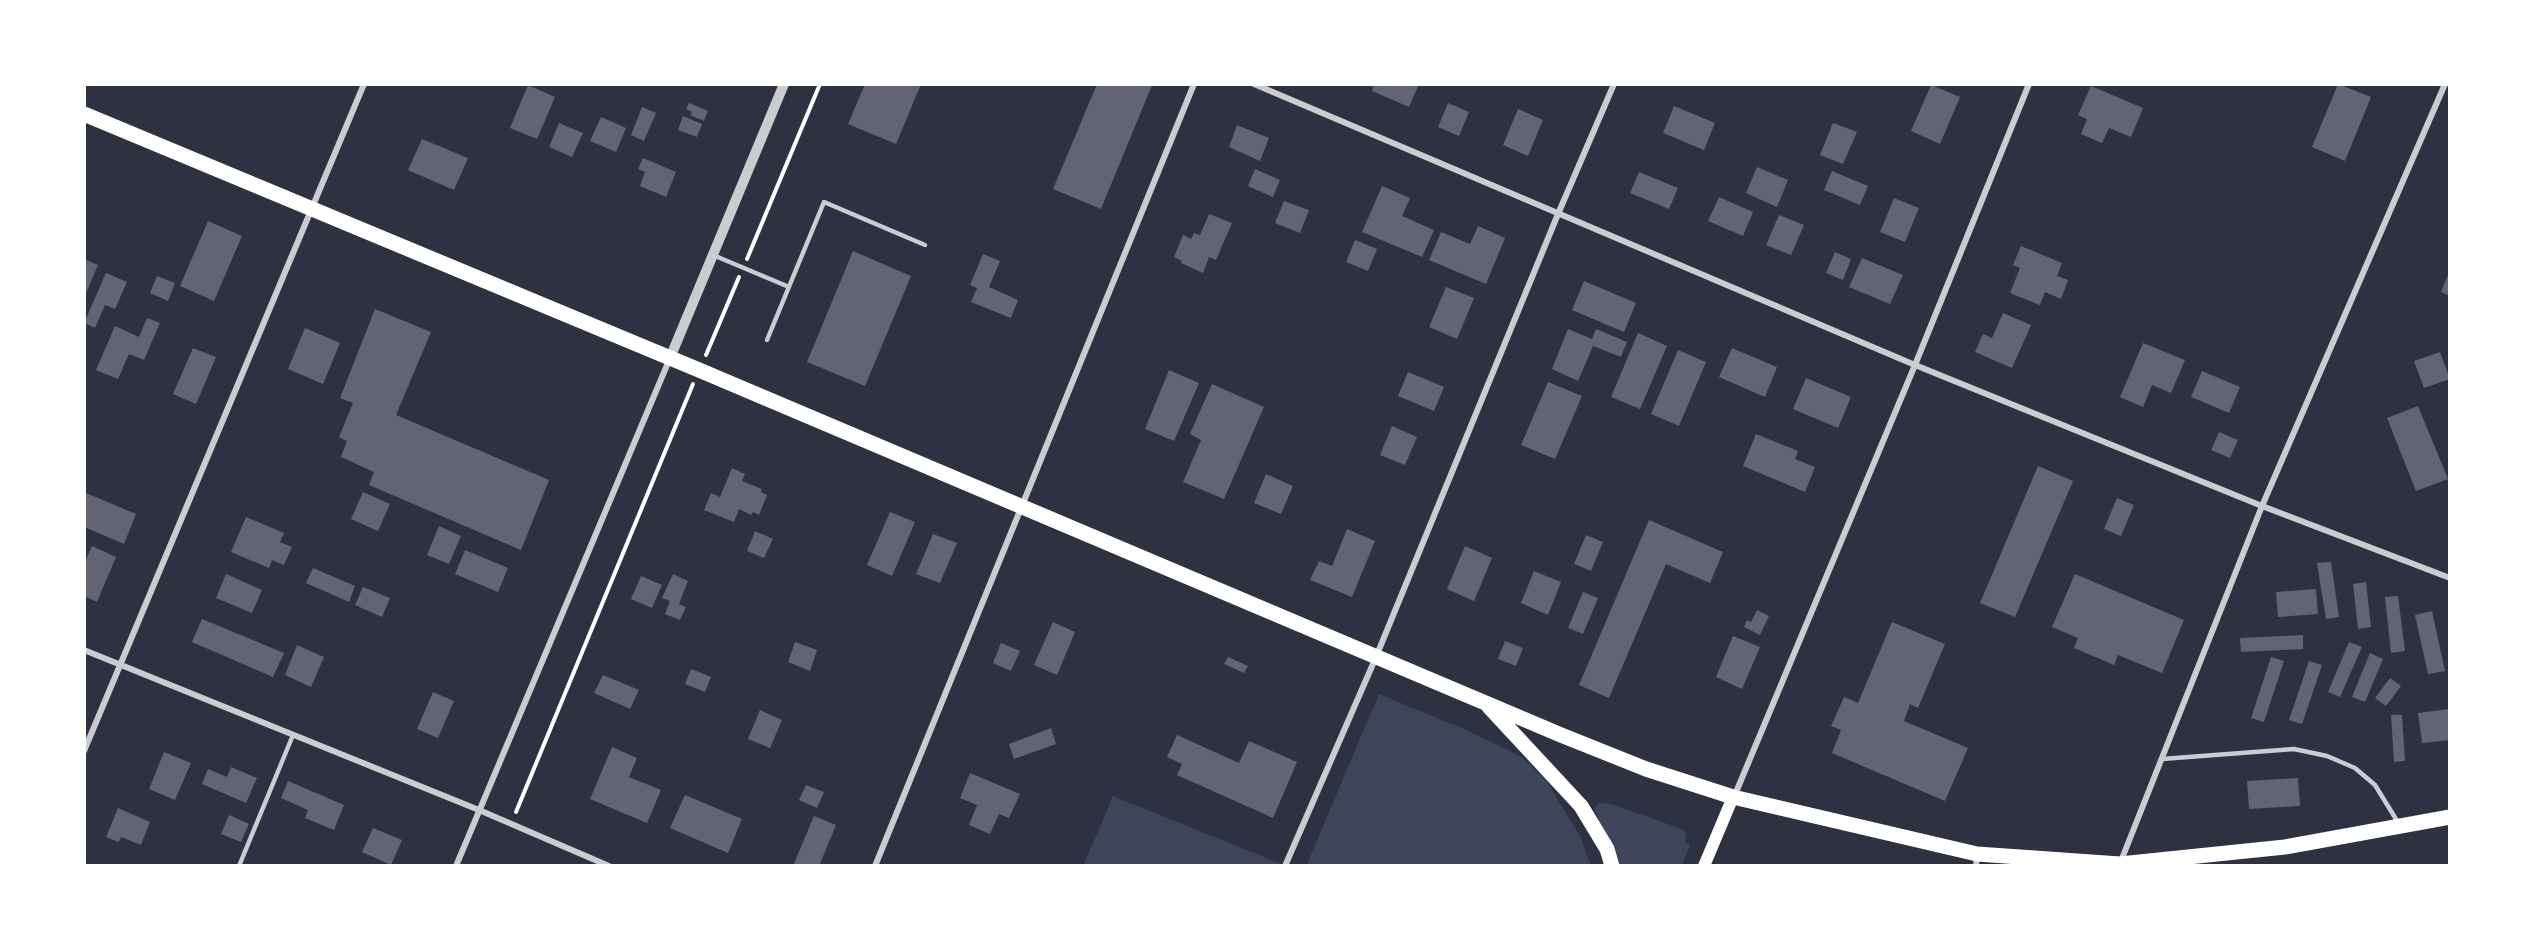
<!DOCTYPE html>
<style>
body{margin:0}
#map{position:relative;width:2534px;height:950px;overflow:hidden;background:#2d3142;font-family:Arial,sans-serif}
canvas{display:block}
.frame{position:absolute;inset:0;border:86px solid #fff;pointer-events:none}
</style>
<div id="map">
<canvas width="2534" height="950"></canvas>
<div class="frame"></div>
</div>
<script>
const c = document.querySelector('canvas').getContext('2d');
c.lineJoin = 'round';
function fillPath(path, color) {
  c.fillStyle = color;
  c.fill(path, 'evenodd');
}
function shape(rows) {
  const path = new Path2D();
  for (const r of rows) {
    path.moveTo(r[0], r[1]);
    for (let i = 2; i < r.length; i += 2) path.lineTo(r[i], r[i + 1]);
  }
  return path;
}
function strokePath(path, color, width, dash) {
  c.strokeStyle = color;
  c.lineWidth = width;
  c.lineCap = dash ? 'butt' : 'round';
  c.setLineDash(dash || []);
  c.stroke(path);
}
fillPath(shape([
 [1379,694,1464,729,1522,757,1546,780,1580,836,1591,866,1306,866],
 [1113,796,1264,857,1285,866,1083,866],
 [1599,803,1611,804,1682,829,1686,833,1685,842,1690,845,1682,866,1620,866,1594,809]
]), '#3c4559');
fillPath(shape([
 [865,84,921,84,896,144,848,124],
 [1097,84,1152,85,1101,209,1053,189],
 [1374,84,1419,84,1409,107,1372,91],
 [2338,84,2371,97,2345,161,2312,147],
 [528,85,555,97,537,139,510,128],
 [1931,85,1960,97,1940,144,1911,131],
 [2091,86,2143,108,2131,137,2109,128,2102,143,2081,134,2087,119,2078,115],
 [689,103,708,111,704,121,690,115,692,112,686,109],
 [1448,103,1469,112,1459,136,1438,127],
 [1674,106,1715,123,1704,150,1663,133],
 [642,107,656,113,644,141,631,135],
 [1518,109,1543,120,1528,156,1503,145],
 [683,116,702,124,697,137,678,130],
 [601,117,626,128,616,152,590,141],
 [559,123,583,133,572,157,549,147],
 [1833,123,1857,132,1843,164,1820,155],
 [1237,125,1269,138,1260,161,1229,147],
 [422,139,468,158,454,190,408,170],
 [643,158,676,172,666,197,640,186,645,172,638,169],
 [1757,167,1788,180,1777,207,1746,193],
 [1255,169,1280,180,1273,197,1248,186],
 [1832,171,1868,186,1860,205,1824,190],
 [1639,172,1678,188,1669,209,1630,193],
 [1382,186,1410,198,1402,216,1434,230,1422,257,1362,232],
 [1719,197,1753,212,1743,236,1708,221],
 [1894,198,1919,208,1905,242,1880,232],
 [1284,201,1309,210,1300,233,1275,223],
 [1209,214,1232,223,1216,260,1209,257,1203,273,1181,263,1182,261,1174,257,1183,235,1191,239,1194,233,1200,235],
 [1779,215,1804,225,1791,255,1766,245],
 [208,221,242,236,214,301,180,286],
 [1478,226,1505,238,1486,284,1429,260,1441,232,1470,244],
 [1355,240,1377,249,1368,271,1346,262],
 [2021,246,2062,263,2057,276,2068,280,2061,299,2045,292,2040,305,2010,293,2020,268,2013,265],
 [853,251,911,276,865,386,807,362],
 [1835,252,1851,259,1843,280,1826,273],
 [983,254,1000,261,989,287,1018,300,1011,318,971,302,977,288,970,285],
 [1862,258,1903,275,1890,304,1849,287],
 [84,259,98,265,84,298],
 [2450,270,2450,296,2441,292],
 [106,273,127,282,115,309,105,305,95,328,84,323],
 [157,276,175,283,168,301,150,293],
 [1584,281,1636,303,1624,332,1572,310],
 [1446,287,1474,298,1457,339,1429,327],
 [375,309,431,332,396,415,549,480,521,550,369,485,374,472,341,457,347,441,339,437,353,403,340,398],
 [2003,313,2031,325,2012,368,1975,352,1983,334,1992,338],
 [147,318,160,323,144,360,129,354,118,379,96,370,115,326,139,337],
 [305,328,340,343,323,384,288,369],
 [1568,329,1592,339,1596,329,1627,342,1621,357,1593,346,1578,381,1552,369],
 [1638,333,1667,346,1640,409,1611,397],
 [2143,343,2185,360,2171,393,2152,385,2143,407,2120,397],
 [193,348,216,357,196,404,173,394],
 [1732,348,1777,367,1765,397,1719,377],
 [1678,350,1706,362,1679,426,1651,414],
 [2440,352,2450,379,2424,388,2414,361],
 [1169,370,1199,383,1174,441,1145,429],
 [2202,371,2240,387,2229,413,2191,397],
 [1408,372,1444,387,1434,411,1398,396],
 [1806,378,1851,397,1838,428,1793,409],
 [1548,382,1582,396,1555,459,1521,445],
 [1212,384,1264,407,1224,499,1183,482,1201,440,1190,434],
 [2418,406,2448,479,2416,491,2387,418],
 [1392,426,1417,437,1405,465,1380,455],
 [2219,432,2238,440,2230,458,2211,450],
 [1756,434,1798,451,1795,459,1815,467,1805,492,1743,466],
 [2038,466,2073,481,2015,617,1980,603],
 [732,468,745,474,742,481,762,489,761,492,767,495,759,515,753,512,751,515,739,509,734,522,704,510,711,493,720,497],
 [1266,474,1293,486,1281,514,1254,503],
 [84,492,136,514,124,544,84,527],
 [363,492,390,504,378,531,351,519],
 [2117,498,2134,505,2121,536,2104,529],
 [890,512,915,522,892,576,867,565],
 [246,517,284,533,280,542,292,547,284,565,272,560,269,568,231,552],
 [1649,520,1723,552,1710,583,1666,564,1609,698,1579,685],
 [439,526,461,536,449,564,427,555],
 [1347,529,1375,541,1352,597,1310,580,1319,561,1332,566],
 [755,531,773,539,764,558,747,551],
 [933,534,957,543,940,583,916,574],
 [1586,535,1603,542,1591,571,1574,564],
 [92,546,116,557,97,602,84,596,84,564],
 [1465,546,1492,558,1474,601,1447,589],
 [465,550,508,568,498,592,455,574],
 [2331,562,2339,617,2326,619,2317,563],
 [313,568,355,586,349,602,306,583],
 [1534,571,1561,582,1548,615,1521,603],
 [226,574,262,590,252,613,216,598],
 [673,574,688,581,679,604,686,607,680,620,665,614,670,601,662,598],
 [2075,574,2184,620,2162,673,2118,655,2114,665,2074,648,2078,638,2052,627],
 [641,576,662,585,652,608,631,599],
 [2366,582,2371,627,2358,629,2353,584],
 [363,587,390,598,382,617,355,605],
 [2316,589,2318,614,2278,617,2276,592],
 [1583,592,1598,598,1583,634,1568,628],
 [2398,596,2405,651,2391,653,2385,597],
 [1757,610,1769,616,1760,635,1744,627,1747,620,1751,622],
 [2432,611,2445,671,2428,674,2415,615],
 [202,619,284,653,273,677,192,642],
 [1053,622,1075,632,1057,675,1034,665],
 [1892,622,1945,644,1918,708,1910,704,1904,721,1968,748,1945,801,1832,753,1841,730,1831,726,1844,697,1858,703],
 [2303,635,2303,649,2241,652,2240,638],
 [1733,636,1760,647,1742,689,1716,677],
 [1505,641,1523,648,1516,666,1498,659],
 [795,642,817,650,810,671,788,662],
 [2349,642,2362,647,2340,697,2328,692],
 [1001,643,1020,651,1011,671,993,663],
 [297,645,324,657,311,687,285,675],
 [2370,653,2383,659,2365,702,2352,697],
 [1228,657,1248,666,1244,673,1224,664],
 [2271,657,2284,661,2264,722,2251,718],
 [2309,661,2322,665,2302,724,2289,720],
 [691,669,711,677,705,692,685,684],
 [603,675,639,690,630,709,594,693],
 [2390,678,2401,686,2386,706,2375,698],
 [433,692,454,701,438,738,417,729],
 [2449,709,2450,740,2422,743,2418,713],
 [760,710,782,720,770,748,748,739],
 [2391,715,2402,715,2405,761,2394,762],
 [1051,728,1056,744,1014,759,1009,744],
 [1177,735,1239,763,1249,741,1297,762,1273,818,1177,775,1182,764,1167,757],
 [612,747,637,758,629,777,661,790,647,823,590,799],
 [164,752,191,763,175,800,149,789],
 [231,767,257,778,246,803,202,784,208,769,227,777],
 [970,773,1020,794,1009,818,999,814,990,834,969,825,977,805,960,798],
 [2298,778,2300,806,2249,809,2247,781],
 [288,781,344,805,334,830,305,818,308,810,281,798],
 [806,785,824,792,817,808,799,800],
 [685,795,742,819,728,853,670,828],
 [118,808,150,822,141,845,121,837,119,842,106,837],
 [229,815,249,824,241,842,221,834],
 [814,816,836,825,819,866,793,866],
 [373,828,402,840,391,865,362,852]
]), '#626471');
strokePath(shape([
 [747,259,820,84],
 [706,355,739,277],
 [516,812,693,384]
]), '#fff', 4);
strokePath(shape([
 [713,255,789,287],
 [767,340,824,202,925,245],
 [2162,759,2294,749,2327,756,2355,768,2375,785,2399,824],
 [239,866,293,735]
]), '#caccd0', 4.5);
strokePath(shape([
 [1254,84,1915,365,2262,506,2450,578],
 [84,650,479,810,609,866],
 [84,751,364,84],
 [1734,797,1915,365,2029,84],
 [2121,861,2262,506,2445,84],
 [456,866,670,358],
 [875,866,1194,84],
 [1285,866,1376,657,1558,214,1614,84],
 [1976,866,1977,854]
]), '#caccd0', 6);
strokePath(shape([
 [670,358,784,84]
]), '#caccd0', 10);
strokePath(shape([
 [1704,866,1733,797]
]), '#fff', 12);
strokePath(shape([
 [84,114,699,370,1561,735,1646,769,1733,797,1977,854,2120,864,2285,847,2450,817],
 [1489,707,1581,806,1607,849,1612,866]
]), '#fff', 15);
</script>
